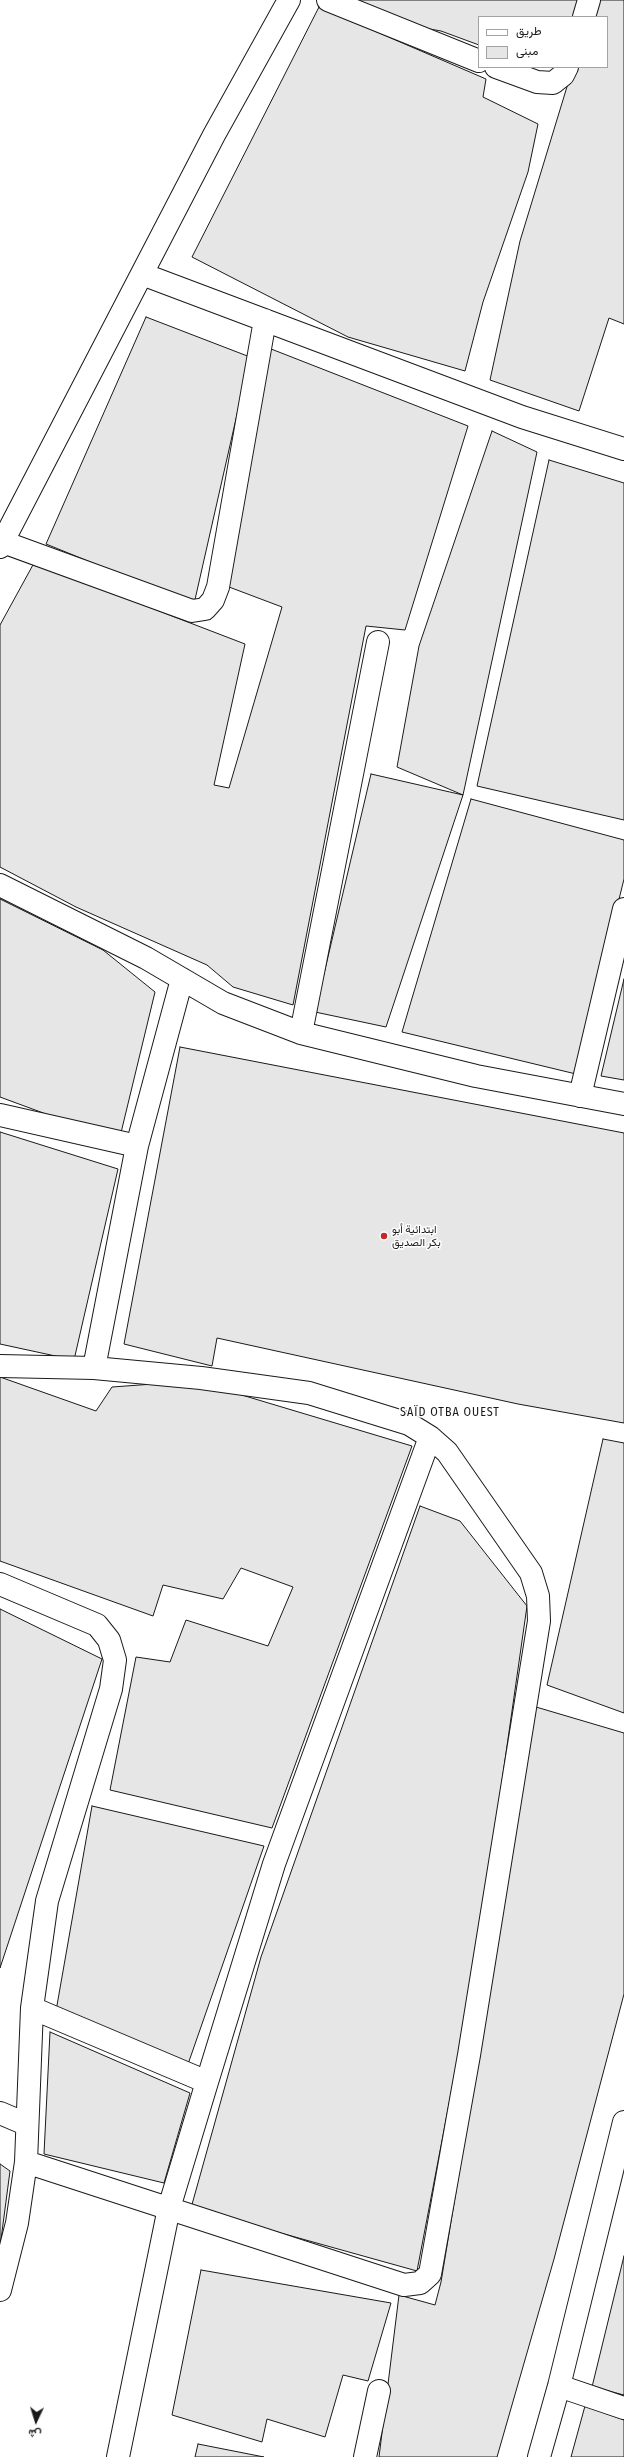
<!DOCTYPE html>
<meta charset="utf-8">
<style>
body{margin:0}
#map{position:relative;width:624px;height:2457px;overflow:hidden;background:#fff;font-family:"Fira Sans Condensed",Vazirmatn,sans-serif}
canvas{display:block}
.legend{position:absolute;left:478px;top:16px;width:130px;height:52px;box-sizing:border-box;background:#fff;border:1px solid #a3a3a3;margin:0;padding:5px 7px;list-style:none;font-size:12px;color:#1a1a1a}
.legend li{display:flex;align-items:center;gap:8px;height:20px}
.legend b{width:20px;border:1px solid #a3a3a3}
.north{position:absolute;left:16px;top:2401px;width:40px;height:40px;-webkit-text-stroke:3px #fff;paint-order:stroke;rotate:184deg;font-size:11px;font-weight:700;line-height:16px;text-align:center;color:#1a1a1a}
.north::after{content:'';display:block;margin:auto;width:14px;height:18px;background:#1a1a1a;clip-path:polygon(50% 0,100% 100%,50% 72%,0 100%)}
</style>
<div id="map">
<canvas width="624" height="2457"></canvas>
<ul class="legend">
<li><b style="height:5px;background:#fff"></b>طريق</li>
<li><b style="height:11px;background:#e6e6e6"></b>مبنى</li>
</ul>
<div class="north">ش</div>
</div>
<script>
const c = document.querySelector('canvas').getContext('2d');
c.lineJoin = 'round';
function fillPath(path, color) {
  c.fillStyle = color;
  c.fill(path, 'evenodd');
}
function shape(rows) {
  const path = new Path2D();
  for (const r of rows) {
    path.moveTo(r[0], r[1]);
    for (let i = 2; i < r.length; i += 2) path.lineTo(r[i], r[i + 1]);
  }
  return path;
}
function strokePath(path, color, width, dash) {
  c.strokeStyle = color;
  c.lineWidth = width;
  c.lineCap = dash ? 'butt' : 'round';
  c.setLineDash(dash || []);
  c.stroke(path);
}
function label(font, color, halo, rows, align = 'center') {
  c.font = font + ' "Fira Sans Condensed",Vazirmatn,sans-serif';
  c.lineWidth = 3;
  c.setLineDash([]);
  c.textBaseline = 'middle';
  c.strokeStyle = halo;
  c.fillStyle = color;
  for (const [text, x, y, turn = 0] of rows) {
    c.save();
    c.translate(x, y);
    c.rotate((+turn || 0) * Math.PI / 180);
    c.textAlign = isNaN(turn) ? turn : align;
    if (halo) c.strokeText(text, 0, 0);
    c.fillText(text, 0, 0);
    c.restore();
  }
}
const building = shape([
 [348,0,581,0,575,17,479,17,479,45,441,31,390,22,348,0],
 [596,0,624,0,624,324,609,318,579,411,490,380,520,241,573,67,607,67,607,17,590,17,596,0],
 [319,7,486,79,483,97,538,124,528,172,483,302,465,371,348,337,192,257,319,7],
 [146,317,250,357,194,604,46,544,146,317],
 [266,347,468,426,405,630,366,626,293,1005,233,987,207,965,76,907,0,867,0,625,34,563,245,644,214,785,229,788,282,607,229,587,266,347],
 [492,431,537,452,463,795,397,767,419,646,492,431],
 [549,460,624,483,624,820,477,786,549,460],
 [371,774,463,795,386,1027,315,1012,371,774],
 [471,799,624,840,624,879,576,1074,402,1032,471,799],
 [0,899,103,950,155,992,119,1141,0,1097,0,899],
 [624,979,624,1080,601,1076,624,979],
 [180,1047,624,1133,624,1423,518,1404,217,1338,212,1366,124,1344,180,1047],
 [0,1132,118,1169,74,1360,0,1344,0,1132],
 [0,1377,96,1411,112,1387,195,1381,412,1446,272,1828,110,1790,136,1657,170,1662,186,1620,268,1646,293,1587,241,1568,223,1599,163,1585,153,1616,0,1561,0,1377],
 [603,1439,624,1443,624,1713,547,1685,603,1439],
 [420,1506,460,1521,527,1606,476,1963,417,2271,191,2208,261,1957,420,1506],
 [0,1609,102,1659,0,1968,0,1609],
 [536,1707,624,1733,624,1994,554,2259,497,2457,379,2457,399,2295,435,2305,441,2282,536,1707],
 [92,1806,264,1846,187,2067,56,2011,92,1806],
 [50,2032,190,2093,164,2183,44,2154,50,2032],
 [0,2164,10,2171,0,2247,0,2164],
 [624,2256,624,2395,592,2387,624,2256],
 [201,2270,391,2303,368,2381,343,2375,325,2437,267,2419,262,2442,172,2415,201,2270],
 [585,2406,624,2420,624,2457,571,2457,585,2406],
 [198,2444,264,2457,195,2457,198,2444]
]);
fillPath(building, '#e6e6e6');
strokePath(building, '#1a1a1a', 1);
const minor = shape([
 [328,0,479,61],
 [584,17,589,0],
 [496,67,537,82,553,83,563,75,567,67],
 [142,274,522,417,624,449],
 [3,542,192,611,205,609,213,600,218,587,265,320],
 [0,547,214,135,289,0],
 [0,885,146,958,223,1003,301,1033,476,1076,624,1104],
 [301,1033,378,642],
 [580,1096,624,909],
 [0,1115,137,1146],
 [0,1366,94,1368,201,1378,309,1393,409,1424,430,1437,447,1452,531,1573,538,1596,539,1621,469,2055,430,2274,420,2283,404,2285,26,2162],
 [94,1368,137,1146,182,979],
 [0,1584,97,1625,109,1640,115,1660,111,1689,47,1901,32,2008,26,2162,17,2223,0,2290],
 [32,2008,207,2082],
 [0,2113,26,2124],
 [559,2386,624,2408],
 [118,2457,169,2208,207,2082,274,1864,430,1437],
 [365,2457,379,2391],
 [539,2457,559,2386,624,2122]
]);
strokePath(minor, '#1a1a1a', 24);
strokePath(minor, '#fff', 22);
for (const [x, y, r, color] of [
 [384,1236,4,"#c62828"]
]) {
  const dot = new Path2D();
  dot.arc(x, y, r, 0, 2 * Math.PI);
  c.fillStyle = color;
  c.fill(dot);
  strokePath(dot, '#fff', 1.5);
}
label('11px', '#1a1a1a', '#fff', [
 ["ابتدائية أبو",392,1230],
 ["بكر الصديق",392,1243]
], 'left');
c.letterSpacing = '1px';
label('12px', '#1a1a1a', '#fff', [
 ["SAÏD OTBA OUEST",450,1413]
]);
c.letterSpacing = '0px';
</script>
